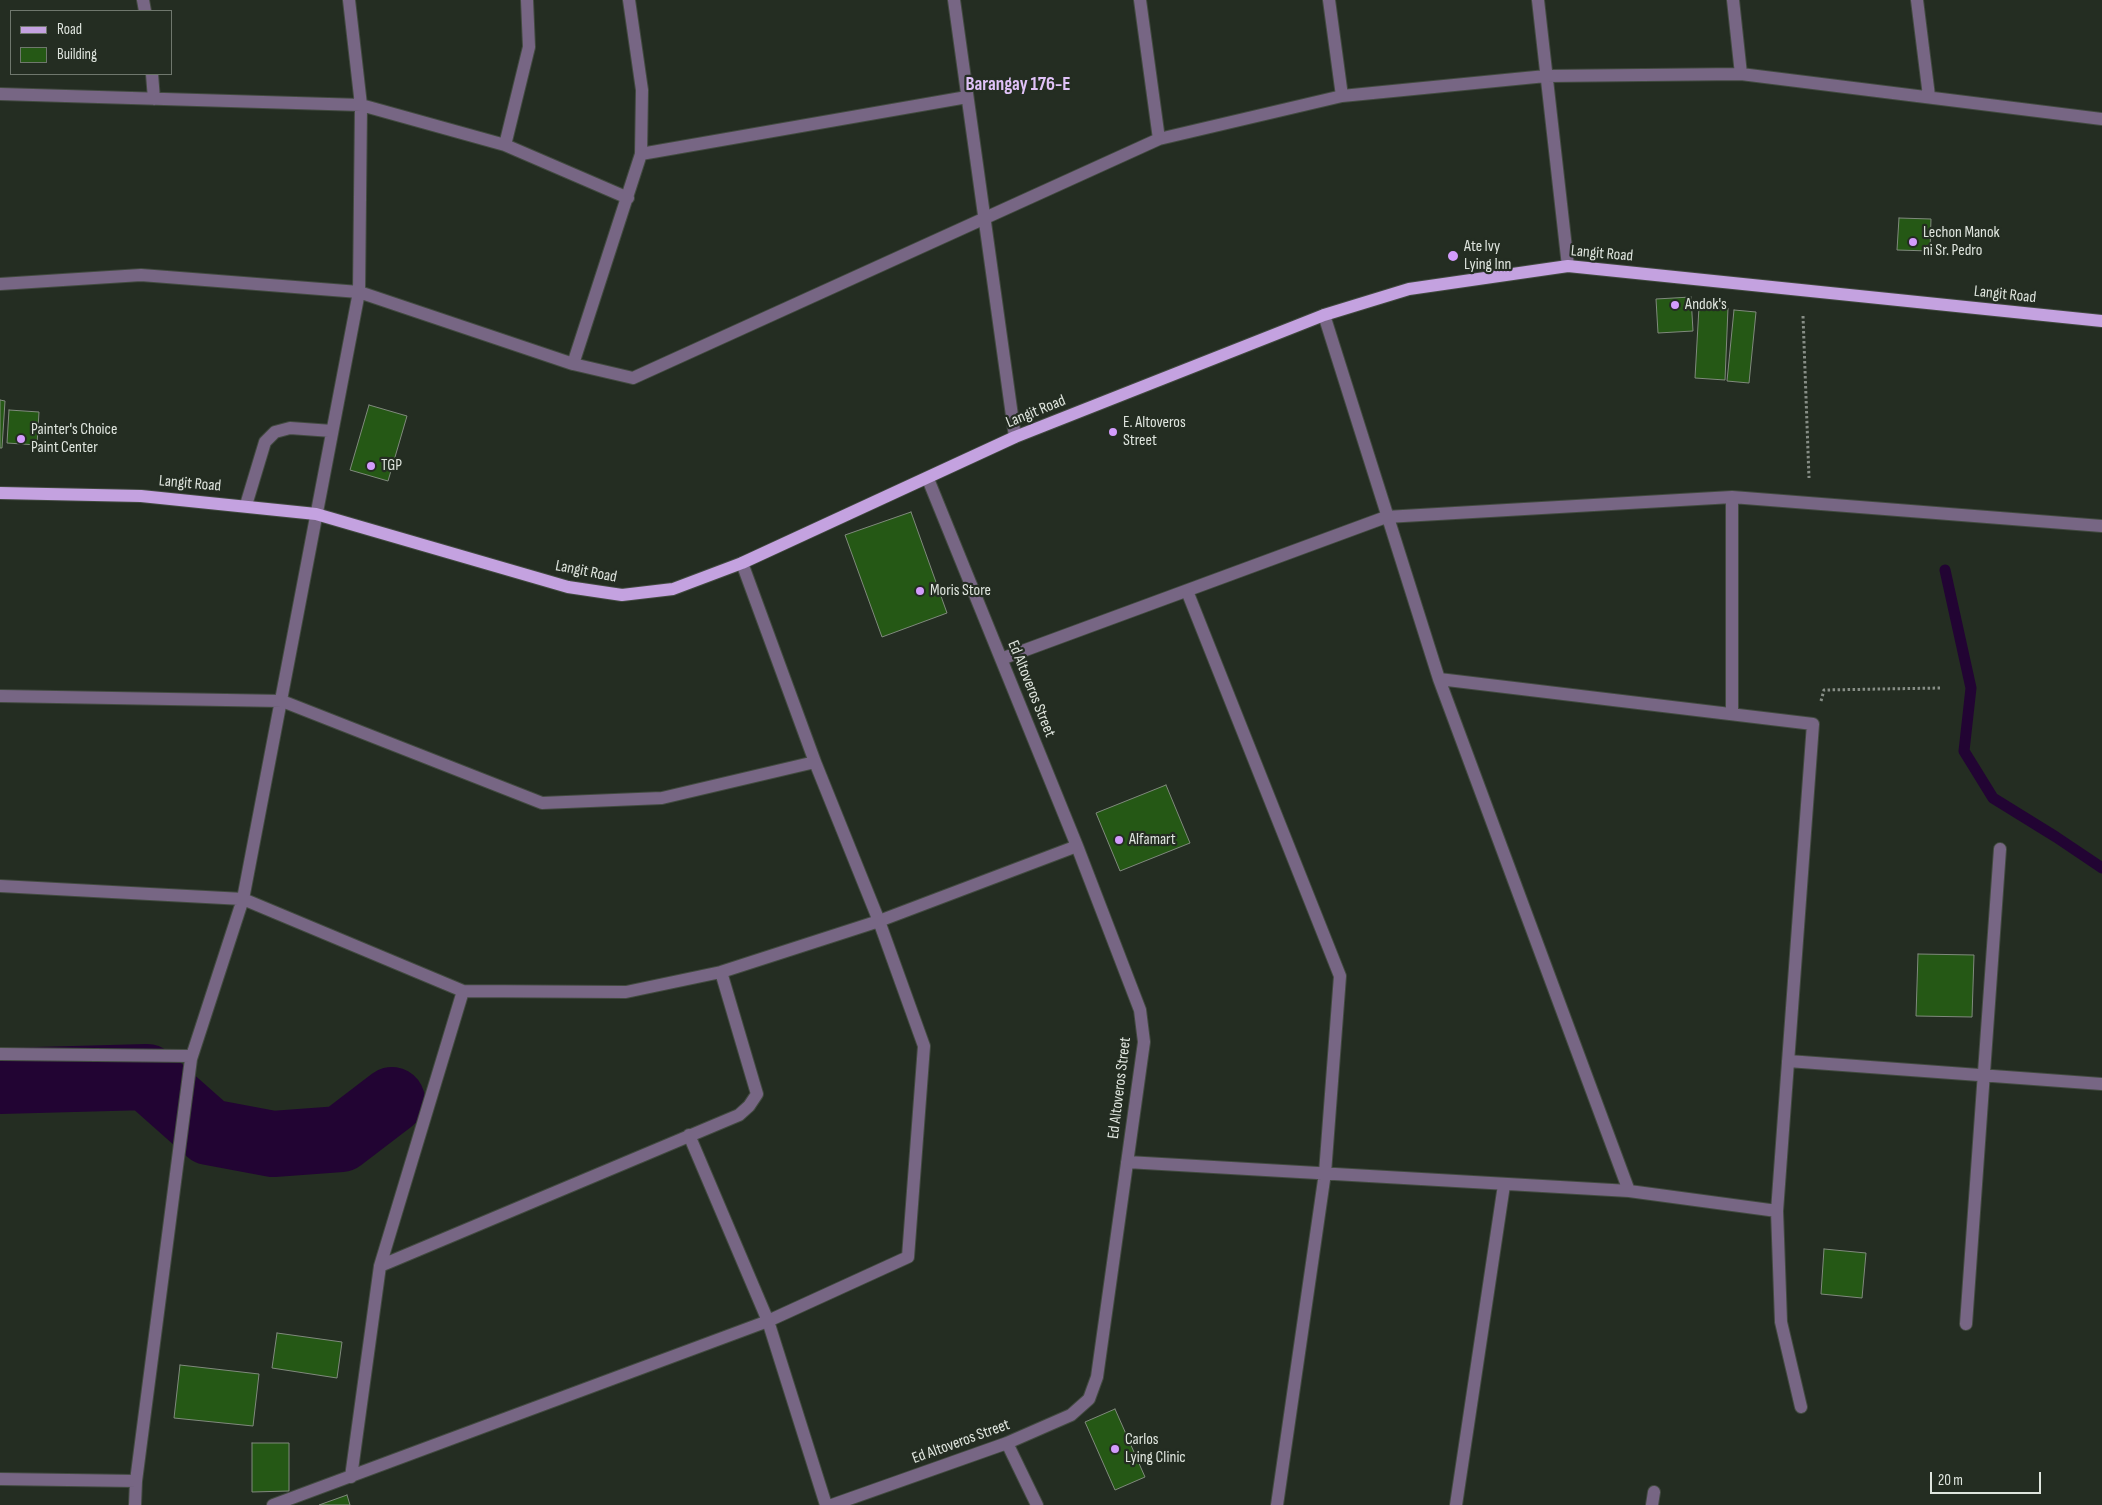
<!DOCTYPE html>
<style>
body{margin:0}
#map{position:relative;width:2102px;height:1505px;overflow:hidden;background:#242d22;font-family:"Sofia Sans Condensed",sans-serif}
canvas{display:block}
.legend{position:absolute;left:10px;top:10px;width:162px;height:65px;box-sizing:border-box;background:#242d22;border:1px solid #6f776d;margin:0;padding:6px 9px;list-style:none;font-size:15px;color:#dfe5de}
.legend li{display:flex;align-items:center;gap:10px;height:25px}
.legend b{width:25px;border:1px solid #6f776d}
.scale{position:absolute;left:1930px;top:1472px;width:111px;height:22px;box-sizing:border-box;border:2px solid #dfe5de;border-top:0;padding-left:6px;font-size:15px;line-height:18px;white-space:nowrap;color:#dfe5de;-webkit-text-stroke:4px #242d22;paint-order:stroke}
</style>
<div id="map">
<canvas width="2102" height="1505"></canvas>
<ul class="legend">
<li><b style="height:6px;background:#c4a2e0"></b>Road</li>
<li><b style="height:14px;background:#255815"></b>Building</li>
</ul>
<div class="scale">20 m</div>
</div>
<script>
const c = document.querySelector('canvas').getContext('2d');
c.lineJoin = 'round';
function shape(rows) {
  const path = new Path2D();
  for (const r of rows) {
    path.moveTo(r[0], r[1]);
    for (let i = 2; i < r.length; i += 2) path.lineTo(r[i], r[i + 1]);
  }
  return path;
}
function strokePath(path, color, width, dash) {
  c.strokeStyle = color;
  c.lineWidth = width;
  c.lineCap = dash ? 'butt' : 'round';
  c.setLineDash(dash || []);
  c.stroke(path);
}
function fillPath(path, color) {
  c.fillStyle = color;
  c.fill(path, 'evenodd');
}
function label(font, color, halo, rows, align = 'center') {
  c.font = font + ' "Sofia Sans Condensed",sans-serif';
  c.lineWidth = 4.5;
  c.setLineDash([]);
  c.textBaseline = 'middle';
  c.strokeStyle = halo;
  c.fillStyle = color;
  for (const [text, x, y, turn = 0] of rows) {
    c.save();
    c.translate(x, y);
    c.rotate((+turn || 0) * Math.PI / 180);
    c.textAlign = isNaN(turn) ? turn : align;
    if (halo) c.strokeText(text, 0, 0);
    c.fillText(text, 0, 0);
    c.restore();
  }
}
strokePath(shape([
 [1945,570,1971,688,1964,751,1993,798,2056,837,2102,868]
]), '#220433', 11);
strokePath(shape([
 [0,1081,147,1077,209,1132,273,1144,341,1139,392,1100]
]), '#220433', 66);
const building = shape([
 [1899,218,1931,219,1930,251,1897,250,1899,218],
 [1691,297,1693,331,1658,333,1656,299,1691,297],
 [1699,307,1728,308,1725,380,1695,378,1699,307],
 [1734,310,1756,312,1749,383,1727,381,1734,310],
 [0,400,5,401,2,448,0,448,0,400],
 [369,405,407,416,388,481,350,470,369,405],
 [9,410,39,412,37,445,7,443,9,410],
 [911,512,947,613,882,637,845,535,911,512],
 [1166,785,1190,843,1120,871,1096,813,1166,785],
 [1918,954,1974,955,1972,1017,1916,1016,1918,954],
 [1824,1249,1866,1253,1862,1298,1821,1294,1824,1249],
 [277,1333,342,1342,337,1378,272,1368,277,1333],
 [180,1365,259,1374,253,1426,174,1418,180,1365],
 [1115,1409,1145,1477,1115,1490,1085,1422,1115,1409],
 [252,1443,289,1443,289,1491,252,1492,252,1443],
 [347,1495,350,1505,319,1505,347,1495]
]);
fillPath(building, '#255815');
strokePath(building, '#808a7d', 1);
const minor = shape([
 [143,0,145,11],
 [954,0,1015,437],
 [1140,0,1159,139],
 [1329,0,1342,96],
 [1538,0,1568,266],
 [1733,0,1741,74],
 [1917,0,1929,96],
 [152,74,154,99],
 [0,94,361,105,505,145,628,198],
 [505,145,529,47,527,0],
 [641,154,967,97],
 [0,284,141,275,359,292,573,364,633,378,1159,139,1342,96,1546,76,1741,74,2102,119],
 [1324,315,1439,679,1629,1191],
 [573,364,641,154,642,90,629,0],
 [1732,497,1732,714],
 [246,505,265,442,275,432,290,428,332,431],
 [1187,591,1340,976,1325,1173,1277,1505],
 [1001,659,1386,517,1732,497,2102,526],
 [1439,679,1813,724,1777,1211,1781,1322,1801,1407],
 [0,696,282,701,542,803,662,798,815,762],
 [0,886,243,899,463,991,626,992,721,972,879,921,1077,846],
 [0,1054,191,1056],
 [1788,1061,2102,1084],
 [689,1135,768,1321,826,1505],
 [1127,1162,1629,1191,1777,1211],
 [380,1266,739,1115,749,1106,757,1094,721,972],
 [1966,1324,2000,849],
 [1007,1443,1037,1505],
 [351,1477,380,1266,463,991],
 [0,1479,136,1481],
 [135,1505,136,1481,191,1059,243,899,359,292,361,105,349,0],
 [273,1505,768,1321,908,1257,924,1046,879,921,815,762,742,563],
 [832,1505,1007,1443,1071,1415,1089,1399,1097,1377,1144,1042,1140,1010,1077,846,928,479],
 [1456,1505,1504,1185],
 [1652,1505,1654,1492]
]);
const major = shape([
 [0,493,141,496,316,514,568,587,622,595,673,589,742,563,1015,437,1324,315,1409,289,1568,266,2102,321]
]);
strokePath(minor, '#424a40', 14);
strokePath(major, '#424a40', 14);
strokePath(shape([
 [1803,316,1809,478],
 [1821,701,1824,690,1940,688]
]), '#878e86', 3, [2.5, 2.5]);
strokePath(minor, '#776684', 12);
strokePath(major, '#c4a2e0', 12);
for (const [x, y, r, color] of [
 [1913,242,5,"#d39cfc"],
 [1453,256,6,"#d39cfc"],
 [1675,305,5,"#d39cfc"],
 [1113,432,5,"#d39cfc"],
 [21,439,5,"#d39cfc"],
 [371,466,5,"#d39cfc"],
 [920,591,5,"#d39cfc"],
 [1119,840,5,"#d39cfc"],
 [1115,1449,5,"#d39cfc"]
]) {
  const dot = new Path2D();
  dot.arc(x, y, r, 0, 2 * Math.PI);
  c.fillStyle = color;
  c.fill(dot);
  strokePath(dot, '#242d22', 2);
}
label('16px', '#dfe5de', '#242d22', [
 ["Lechon Manok",1923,233],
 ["ni Sr. Pedro",1923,251],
 ["Ate Ivy",1464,247],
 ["Lying Inn",1464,265],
 ["Andok's",1685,305],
 ["E. Altoveros",1123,423],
 ["Street",1123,441],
 ["Painter's Choice",31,430],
 ["Paint Center",31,448],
 ["TGP",381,466],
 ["Moris Store",930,591],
 ["Alfamart",1129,840],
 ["Carlos",1125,1440],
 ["Lying Clinic",1125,1458]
], 'left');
label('16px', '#dfe5de', '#242d22', [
 ["Langit Road",1602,254,5],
 ["Langit Road",2005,295,6],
 ["Langit Road",1036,412,-22],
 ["Langit Road",190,484,5],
 ["Langit Road",586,572,11],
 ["Ed Altoveros Street",1031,689,68],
 ["Ed Altoveros Street",1120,1088,-83],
 ["Ed Altoveros Street",961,1442,-20]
]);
label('bold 19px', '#e0c2f8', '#242d22', [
 ["Barangay 176-E",1018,85]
]);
</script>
